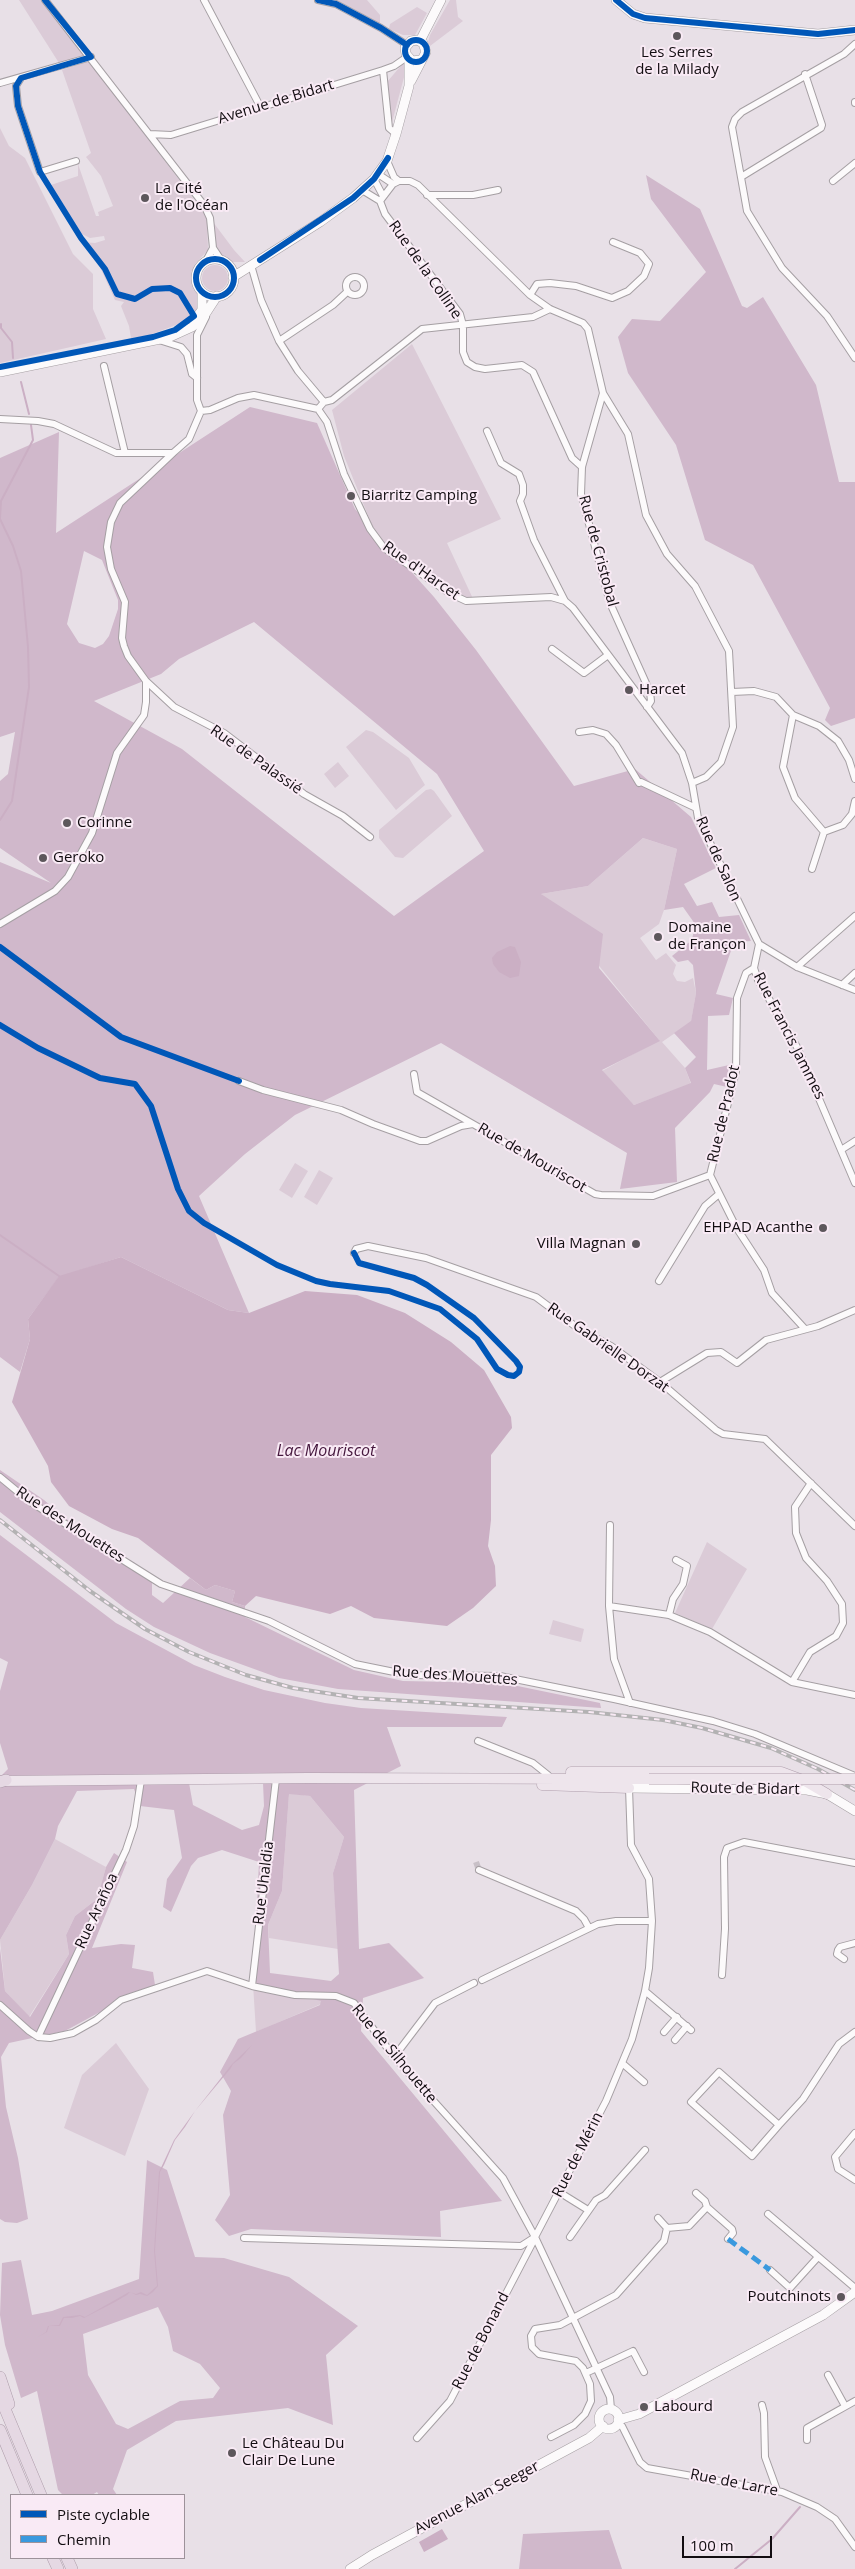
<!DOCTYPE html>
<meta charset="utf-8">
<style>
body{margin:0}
#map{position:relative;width:855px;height:2569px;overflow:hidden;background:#e8e0e7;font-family:"Open Sans",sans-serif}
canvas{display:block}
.legend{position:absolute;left:10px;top:2494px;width:175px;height:65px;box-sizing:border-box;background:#f9eaf5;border:1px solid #9d929a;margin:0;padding:6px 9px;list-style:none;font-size:15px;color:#120d11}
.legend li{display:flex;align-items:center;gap:10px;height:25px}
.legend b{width:25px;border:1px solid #9d929a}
.scale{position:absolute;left:682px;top:2536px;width:90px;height:22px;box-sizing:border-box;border:2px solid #120d11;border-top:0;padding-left:6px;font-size:15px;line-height:18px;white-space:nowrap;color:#120d11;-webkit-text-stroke:4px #f9eaf5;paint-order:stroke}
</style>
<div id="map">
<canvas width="855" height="2569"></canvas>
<ul class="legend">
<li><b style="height:6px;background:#0057b8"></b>Piste cyclable</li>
<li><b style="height:6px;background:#3a99de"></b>Chemin</li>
</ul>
<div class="scale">100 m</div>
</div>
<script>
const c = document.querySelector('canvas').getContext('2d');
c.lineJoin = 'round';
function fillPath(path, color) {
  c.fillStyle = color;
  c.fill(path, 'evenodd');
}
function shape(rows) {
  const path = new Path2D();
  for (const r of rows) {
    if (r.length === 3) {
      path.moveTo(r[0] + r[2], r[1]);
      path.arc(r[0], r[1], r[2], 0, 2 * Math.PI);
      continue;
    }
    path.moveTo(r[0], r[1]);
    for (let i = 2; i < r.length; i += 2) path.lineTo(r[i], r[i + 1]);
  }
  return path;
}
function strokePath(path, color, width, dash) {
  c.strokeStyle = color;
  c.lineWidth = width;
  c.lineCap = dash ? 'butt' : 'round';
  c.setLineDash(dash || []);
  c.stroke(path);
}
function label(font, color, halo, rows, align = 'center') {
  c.font = font + ' "Open Sans",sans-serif';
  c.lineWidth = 4;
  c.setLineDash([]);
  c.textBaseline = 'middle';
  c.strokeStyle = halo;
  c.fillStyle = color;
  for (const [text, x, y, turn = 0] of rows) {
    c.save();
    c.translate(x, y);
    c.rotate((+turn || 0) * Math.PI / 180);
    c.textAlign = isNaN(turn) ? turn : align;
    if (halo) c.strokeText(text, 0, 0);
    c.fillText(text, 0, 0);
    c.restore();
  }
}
fillPath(shape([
 [19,0,42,0,84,55,59,63],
 [337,0,367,0,380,15,380,24],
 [450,0,456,0,458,17,463,21,430,46,428,42,430,35],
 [417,7,427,13,415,35,403,35,389,29,390,24],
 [89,61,202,210,207,219,208,250,195,264,191,273,193,286,199,295,197,310,184,322,147,336,131,338,129,326,121,306,124,302,115,300,100,267,82,242,95,243,105,240,104,236,90,238,82,234,51,185,78,176,78,164,96,216,99,216,98,212,113,206,101,176,86,157,91,153,62,70],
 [405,61,407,66,391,126,387,82],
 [0,128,9,146,25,158,73,254,93,274,93,309,106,339,0,363],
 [213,222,234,250,245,262,231,262,219,253,216,249],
 [215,278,13],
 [412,344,501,519,447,543,475,603,390,552,378,540,344,456,332,410],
 [366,730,373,732,409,758,425,785,396,810,346,747],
 [338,762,349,776,335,788,324,774],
 [431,789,434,791,452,816,403,858,395,857,379,838,379,830,426,790],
 [643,838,677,849,664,910,659,924,640,938,656,960,666,953,676,965,673,974,677,981,685,982,693,978,696,993,691,1022,662,1042,685,1068,691,1084,634,1105,602,1071,659,1040,541,894,588,886],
 [295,1163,308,1171,292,1198,279,1190],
 [319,1170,333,1178,317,1205,304,1197],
 [707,1542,747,1569,712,1629,675,1613],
 [553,1620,584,1629,581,1642,549,1634],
 [289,1793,310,1796,344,1837,333,1873,338,1949,269,1938,268,1925,282,1891],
 [55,1839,106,1867,97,1899,75,1916,66,1935,69,1954,29,2017,5,1991,0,1940,32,1885],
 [253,1984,321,2000,321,2004,256,2032],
 [116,2043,149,2089,125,2156,64,2128,82,2075]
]), '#dbcbd7');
fillPath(shape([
 [646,175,700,209,742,306,747,308,763,297,816,385,839,482,855,482,855,718,831,726,825,720,830,708,753,565,705,540,676,445,628,373,618,337,632,319,660,321,706,272,651,199],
 [250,407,317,423,355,509,434,597,476,650,574,786,635,769,691,817,716,868,684,884,697,906,712,902,719,917,739,915,751,941,734,942,716,994,733,998,729,1015,708,1016,707,1070,729,1065,727,1087,714,1084,710,1092,675,1128,677,1182,620,1189,627,1153,441,1043,295,1115,245,1154,199,1196,249,1313,228,1310,121,1257,59,1277,28,1319,30,1339,20,1372,0,1357,0,862,51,883,0,848,0,781,8,774,15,732,0,737,0,458,59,432,56,533],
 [84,551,102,560,118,600,118,609,109,636,103,644,95,648,79,643,67,624],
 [254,622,437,774,484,851,394,916,182,749,94,701,161,674,179,659],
 [643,838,677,849,664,910,683,907,695,924,692,940,672,956,678,962,688,960,693,965,696,993,691,1021,674,1033,696,1057,685,1068,691,1083,634,1105,602,1070,660,1041,599,968,603,934,541,894,588,886],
 [0,1470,44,1500,105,1551,152,1580,152,1595,163,1603,190,1578,206,1590,215,1585,235,1591,232,1602,245,1606,245,1617,354,1670,403,1681,503,1683,600,1703,601,1708,338,1689,279,1678,210,1653,154,1627,126,1609,0,1512],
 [0,1535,116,1623,194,1665,225,1677,264,1690,325,1703,361,1708,507,1717,502,1727,387,1727,401,1766,354,1790,359,1949,389,1943,424,1978,363,1998,361,2031,502,2201,440,2211,441,2237,251,2229,229,2236,215,2220,230,2195,223,2115,231,2091,220,2072,238,2039,320,2005,321,2001,253,1984,259,1862,222,1850,198,1858,191,1866,171,1912,163,1907,167,1879,182,1858,174,1810,140,1806,134,1789,77,1791,58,1826,55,1839,32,1885,0,1940,0,1777,8,1769,0,1743,0,1691,8,1662,0,1658],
 [189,1783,263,1783,264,1806,259,1825,242,1830,193,1805],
 [289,1794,310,1796,344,1837,333,1873,339,1974,331,1981,270,1973,268,1925,282,1891],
 [114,1853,127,1862,92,1948,121,1944,135,1945,132,1968,153,1972,155,1985,124,1999,65,2031,9,2043,1,2057,6,2107,18,2158,28,2219,17,2223,5,2222,0,2219,0,1948,5,1991,30,2017,69,1954,66,1935,75,1916,97,1899,106,1867],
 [147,2160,167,2170,195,2257,224,2258,289,2277,358,2326,326,2355,333,2425,288,2408,176,2421,127,2450,113,2489,117,2495,99,2495,97,2492,92,2495,63,2495,58,2490,37,2391,21,2398,5,2345,0,2315,2,2263,21,2260,32,2315,52,2311,139,2279],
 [158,2307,168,2327,173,2351,200,2364,220,2388,213,2398,180,2401,128,2429,116,2424,88,2375,83,2334],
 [609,2530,622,2569,519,2569,523,2534]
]), '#d0b8cb');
fillPath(shape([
 [510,946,515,947,521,962,519,976,510,978,499,972,493,964,492,958,497,952],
 [121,1257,228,1310,249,1313,305,1291,357,1295,405,1313,451,1342,484,1370,511,1417,512,1428,491,1455,491,1520,488,1546,495,1566,496,1586,473,1608,447,1626,374,1618,351,1606,330,1614,256,1596,245,1606,232,1602,235,1591,215,1585,206,1590,138,1538,112,1529,69,1506,51,1482,48,1466,12,1402,30,1339,28,1319,59,1276],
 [252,2045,241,2058,233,2064,231,2068,195,2111,185,2127,175,2140,164,2165,160,2172,155,2251,158,2286,153,2292,147,2296,140,2294,136,2295,130,2292,127,2295,115,2302,84,2318,80,2316,72,2318,64,2318,60,2326,49,2326,47,2332,38,2337,46,2332,48,2326,59,2325,63,2317,80,2315,85,2317,129,2292,136,2294,141,2292,147,2295,157,2286,154,2251,159,2172,174,2140,195,2111,232,2064],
 [442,2529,448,2539,424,2552,419,2542]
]), '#cbafc4');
strokePath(shape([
 [1,324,1,328,12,342,13,358],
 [21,382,29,414],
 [0,518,1,501,33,440,31,425],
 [0,519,13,546,21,571,28,647,29,687,12,801,0,820],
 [0,1235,59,1276],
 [735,2569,772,2539,800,2507]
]), '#cbafc4', 2);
strokePath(shape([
 [476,1862,479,1870]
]), '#c8c0c7', 6, [6, 3]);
const street = shape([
 [45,0,204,205,210,218,213,248,206,261],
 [204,0,260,106],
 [318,0,336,4,381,28,407,45],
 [855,44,844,54,742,112,735,119,732,127,747,211,782,268,827,316,855,358],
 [21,78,16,86,18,106,40,172,76,161],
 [0,83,91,57],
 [855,102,855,103],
 [150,134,171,135,383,70],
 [396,134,389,128,383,70,394,66,407,57],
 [387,161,394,177,399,181],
 [378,174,393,184],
 [741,177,821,128,822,125,805,74],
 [374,179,383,196],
 [833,181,855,163],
 [362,190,380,201,385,214,460,314,463,325,463,352,467,362,475,367,485,369,522,365,533,372,572,458,582,467],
 [427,195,473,195,498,190],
 [380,201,393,184,399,181,410,181,418,185,530,295,550,309,583,323,588,329,603,393,582,467,581,494,610,603,650,692,651,701,647,707],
 [213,248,221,260],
 [251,265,261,300,279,341,298,371,324,402],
 [355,286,9],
 [530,295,537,284,550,283,576,286,612,298,628,291,644,276,649,264,640,253,613,242],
 [159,340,181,347,187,354,192,374,197,378],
 [279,341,333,305,347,292],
 [104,366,125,453],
 [603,393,628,434,646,515,667,554,695,586,729,651,733,727,721,762,706,777,692,783],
 [318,409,324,402,332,400,422,329,533,317,550,309],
 [201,411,210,410,238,398,254,395,318,409,327,422,344,474,370,529,384,548,449,593,466,601,551,597,565,601,573,608,682,753,692,783,698,818,759,944,797,967,855,990],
 [0,419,38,421,54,424,116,453,173,453,189,439,201,411,197,400,197,335,206,317],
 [487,431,501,463,519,474,523,485,523,494,520,501,534,540,565,601],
 [552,649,584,673,608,655],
 [146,681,174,707,224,733,304,794,343,816,370,837],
 [732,692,754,691,776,697,793,715,819,726,838,741,849,760,855,779],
 [793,715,783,767,795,798,824,832],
 [579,732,593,730,606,734,616,745,639,783,641,782,696,808],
 [824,832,843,825,852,814,855,801],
 [812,869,824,832],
 [0,924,55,891,68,877,92,833,117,753,144,715,146,702,146,681,128,656,124,646,122,638,125,602,111,569,107,547,111,522,120,503,173,453],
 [759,944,754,968,758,980,797,1047,855,1183],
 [797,967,855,916],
 [842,985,855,973],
 [414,1074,417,1092,473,1124],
 [239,1081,263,1090,341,1110,373,1124,420,1141,427,1141,461,1126,473,1124,595,1194,601,1195,653,1196,710,1175,736,1227,764,1270,772,1293,805,1329],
 [841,1150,855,1141],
 [710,1175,736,1071,737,998,746,973,754,968],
 [354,1253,356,1249,368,1246,426,1258,536,1297,579,1329,611,1346,660,1382,716,1430,723,1434,765,1439,855,1526],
 [659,1281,705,1206,719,1194],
 [660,1382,707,1353,721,1352,737,1363,766,1340,818,1326,855,1310],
 [0,1477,29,1501,161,1584,269,1621,355,1664,409,1675,500,1676,614,1699,713,1721,755,1734,855,1776],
 [610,1525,609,1606,614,1659,630,1703],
 [609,1606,669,1615,710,1632,792,1682,855,1695],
 [669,1615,673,1599,683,1584,687,1566,676,1560],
 [792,1682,810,1652,836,1636,843,1623,842,1604,827,1581,806,1558,796,1533,795,1507,811,1483],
 [478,1741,533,1763,548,1775],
 [479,1870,576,1911,584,1919,589,1928],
 [844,1959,837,1954,838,1950,840,1947,855,1943],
 [722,1975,725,1929,724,1857,727,1848,744,1842,855,1863],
 [482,1980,598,1924,616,1921,652,1921],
 [252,1986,276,1779],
 [645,1991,691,2030],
 [0,2005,29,2031,38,2037,50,2038,73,2033,96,2020,121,2000,207,1971,252,1986,295,1995,336,1996,354,2003,394,2057,503,2178,535,2237,573,2318,610,2397,611,2409],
 [664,2032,677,2017],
 [38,2037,126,1850,134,1826,141,1780],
 [675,2040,687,2026],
 [394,2057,435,2003,474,1983],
 [622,2063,644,2082],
 [779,2125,719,2072,691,2102,752,2156,779,2125,803,2099,839,2044,855,2032],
 [855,2133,835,2157,838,2169,855,2180],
 [559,2192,588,2210],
 [696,2193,705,2201,707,2207],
 [768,2214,855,2288],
 [667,2228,689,2226,707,2207,732,2229,733,2233,728,2239],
 [570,2237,596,2200,605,2195,645,2150],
 [244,2238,521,2246,535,2237,606,2101,632,2039,645,1991,649,1968,652,1921,649,1879,631,1845,629,1788],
 [770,2270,790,2288,818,2257],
 [586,2373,633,2351,644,2372],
 [828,2375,845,2406],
 [762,2405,764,2413,765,2457,777,2490],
 [617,2424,622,2426,640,2462,647,2468,782,2492,817,2507,835,2519,855,2547],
 [551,2437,574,2425,585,2414,591,2401,590,2384,583,2368,576,2361,539,2354,532,2347,531,2336,535,2329,560,2325,616,2295,664,2241,667,2228,658,2218],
 [417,2438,450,2401,535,2238],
 [807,2440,807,2428,855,2401]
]);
const secondary = shape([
 [616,0,633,14,645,18,818,34,855,30],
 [420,41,441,0],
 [411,81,426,52,423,43,417,40,411,41,405,48,406,54,412,61,421,60],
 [215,278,19],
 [233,277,320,222,353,198,374,179,387,161,396,134,409,86,409,59],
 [194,321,202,310,202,292],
 [0,372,170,337,192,327,202,319,217,296],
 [629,1788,807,1790,827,1794,855,1811],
 [609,2419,10],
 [618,2420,639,2414,823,2315,855,2292],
 [350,2569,372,2555,589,2438,603,2426]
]);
const primary = shape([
 [571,1772,781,1772,805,1781,827,1794],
 [0,1781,308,1778,649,1779],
 [542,1785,629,1788]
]);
const highway = shape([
 [0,1782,6,1780],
 [0,2377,9,2404],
 [0,2397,41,2495],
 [0,2430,27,2495],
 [53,2558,58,2569],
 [67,2558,72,2569]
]);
strokePath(street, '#a59fa3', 8);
strokePath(secondary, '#a59fa3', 10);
strokePath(primary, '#af9eac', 11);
strokePath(highway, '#af9eac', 12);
strokePath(street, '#fcfafb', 6);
strokePath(secondary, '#fcfafb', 9);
strokePath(primary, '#eee5ec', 10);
strokePath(highway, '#e5d8e3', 11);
const rail = shape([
 [0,1520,90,1591,145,1629,189,1652,246,1675,293,1688,358,1698,589,1712,663,1720,702,1728,771,1748,818,1769,855,1790]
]);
strokePath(rail, '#b3b2b3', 4);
strokePath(rail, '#f9eaf5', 2, [5.5]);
const primaryBridge = shape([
 [649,1779,855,1779]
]);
strokePath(primaryBridge, '#af9eac', 11, []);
strokePath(primaryBridge, '#eee5ec', 10);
strokePath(shape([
 [728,2239,770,2270]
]), '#3a99de', 5, [10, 5]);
strokePath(shape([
 [318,0,336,4,381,28,407,45],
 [616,0,633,14,645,18,818,34,855,30],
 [416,51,11],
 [215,278,19],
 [260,260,353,198,374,179,388,158],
 [0,367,153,337,175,330,194,316,180,293,170,288,152,289,135,299,117,294,105,269,81,238,40,172,18,106,16,86,21,78,91,57,45,0],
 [0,947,121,1037,239,1081],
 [0,1025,38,1048,100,1078,135,1084,151,1106,178,1189,189,1211,204,1223,277,1265,316,1281,330,1284,389,1291,440,1309,477,1339,497,1369,508,1375,514,1376,519,1372,520,1367,516,1361,474,1318,427,1285,414,1278,359,1263,354,1253]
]), '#0057b8', 6);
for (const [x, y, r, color] of [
 [677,36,5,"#5d575c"],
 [145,198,5,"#5d575c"],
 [351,496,5,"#5d575c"],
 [629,690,5,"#5d575c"],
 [67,823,5,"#5d575c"],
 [43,858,5,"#5d575c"],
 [658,937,5,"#5d575c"],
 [823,1228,5,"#5d575c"],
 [636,1244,5,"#5d575c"],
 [841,2297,5,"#5d575c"],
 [644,2407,5,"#5d575c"],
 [232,2453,5,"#5d575c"]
]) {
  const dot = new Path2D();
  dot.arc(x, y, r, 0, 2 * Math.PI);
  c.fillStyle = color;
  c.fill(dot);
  strokePath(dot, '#f9eaf5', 2);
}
label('15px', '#120d11', '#f9eaf5', [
 ["Les Serres",677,53,"center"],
 ["de la Milady",677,70,"center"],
 ["La Cité",155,189],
 ["de l'Océan",155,206],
 ["Biarritz Camping",361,496],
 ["Harcet",639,690],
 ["Corinne",77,823],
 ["Geroko",53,858],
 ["Domaine",668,928],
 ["de Françon",668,945],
 ["EHPAD Acanthe",813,1228,"right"],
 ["Villa Magnan",626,1244,"right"],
 ["Poutchinots",831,2297,"right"],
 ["Labourd",654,2407],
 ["Le Château Du",242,2444],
 ["Clair De Lune",242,2461]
], 'left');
label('15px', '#120d11', '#f9eaf5', [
 ["Avenue de Bidart",276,102,-17],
 ["Rue de la Colline",425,270,55],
 ["Rue de Cristobal",598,551,75],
 ["Rue d'Harcet",421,571,35],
 ["Rue de Palassié",256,760,35],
 ["Rue de Salon",718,859,66],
 ["Rue Francis Jammes",789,1036,63],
 ["Rue de Pradot",724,1114,-77],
 ["Rue de Mouriscot",532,1158,30],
 ["Rue Gabrielle Dorzat",608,1348,35],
 ["Rue des Mouettes",70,1525,33],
 ["Rue des Mouettes",455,1676,4],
 ["Route de Bidart",745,1789,1],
 ["Rue Uhaldia",264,1883,-83],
 ["Rue Arañoa",97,1911,-65],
 ["Rue de Silhouette",394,2054,50],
 ["Rue de Mérin",578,2155,-63],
 ["Rue de Bonand",481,2341,-63],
 ["Rue de Larre",734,2483,11],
 ["Avenue Alan Seeger",477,2498,-28]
]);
label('italic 16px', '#45173d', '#f9eaf5', [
 ["Lac Mouriscot",326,1451]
]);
</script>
